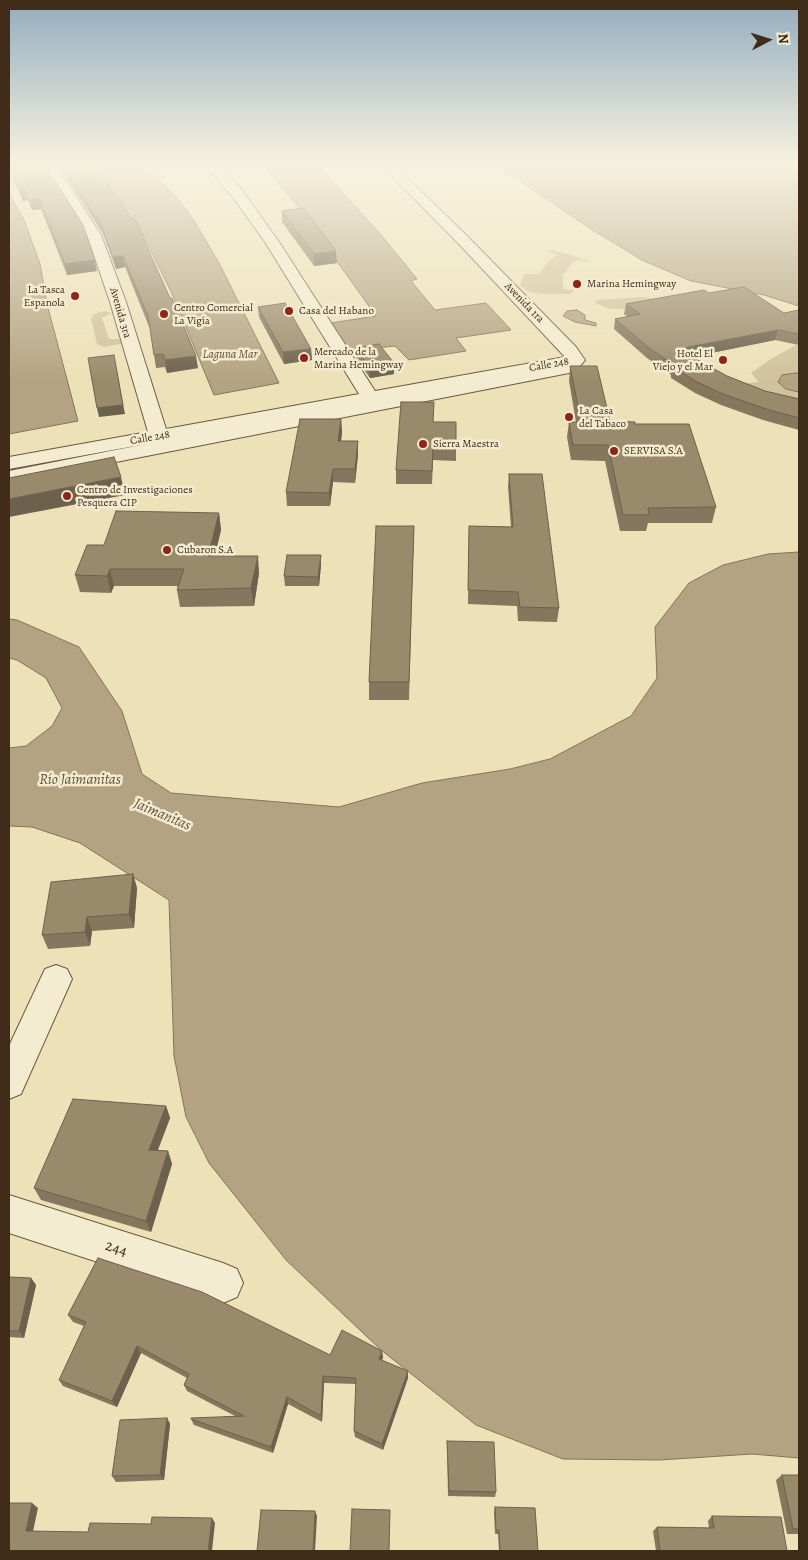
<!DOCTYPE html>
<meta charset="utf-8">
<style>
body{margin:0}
#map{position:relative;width:808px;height:1560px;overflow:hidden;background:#ede1b8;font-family:Alegreya,serif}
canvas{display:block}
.frame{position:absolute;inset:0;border:10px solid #412b19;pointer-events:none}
.north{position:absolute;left:743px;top:15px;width:50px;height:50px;-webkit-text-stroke:4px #f3ecd1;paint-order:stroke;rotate:85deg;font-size:14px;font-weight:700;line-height:20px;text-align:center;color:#412b19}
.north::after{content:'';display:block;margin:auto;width:18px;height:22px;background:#412b19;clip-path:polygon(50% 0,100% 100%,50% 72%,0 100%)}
</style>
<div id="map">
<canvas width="808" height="1560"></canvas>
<div class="frame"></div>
<div class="north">N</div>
</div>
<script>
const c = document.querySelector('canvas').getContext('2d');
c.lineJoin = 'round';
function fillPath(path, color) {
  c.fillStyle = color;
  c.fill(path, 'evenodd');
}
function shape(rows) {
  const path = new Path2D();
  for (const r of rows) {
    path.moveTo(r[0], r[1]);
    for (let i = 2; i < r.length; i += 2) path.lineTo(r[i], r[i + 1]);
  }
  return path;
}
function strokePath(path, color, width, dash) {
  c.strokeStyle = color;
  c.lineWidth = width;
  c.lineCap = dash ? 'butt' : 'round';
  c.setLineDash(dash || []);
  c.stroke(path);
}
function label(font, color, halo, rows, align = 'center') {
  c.font = font + ' Alegreya,serif';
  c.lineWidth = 5;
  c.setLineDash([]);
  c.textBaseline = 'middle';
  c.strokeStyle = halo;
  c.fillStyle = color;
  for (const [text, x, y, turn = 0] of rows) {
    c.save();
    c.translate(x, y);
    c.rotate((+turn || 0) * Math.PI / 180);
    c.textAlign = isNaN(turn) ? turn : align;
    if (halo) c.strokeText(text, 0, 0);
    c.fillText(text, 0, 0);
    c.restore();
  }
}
fillPath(shape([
 [552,250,588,260,588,262,579,260,573,262,563,275,563,289,573,290,574,292,570,294,542,294,529,292,520,286,524,274,539,274,550,260,558,255,547,251],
 [643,297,655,299,626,309,610,309,595,303,597,300],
 [104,311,112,313,102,318,109,339,120,339,122,342,120,344,104,347,97,344,91,319,94,314],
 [796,345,799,345,799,408,738,384,759,382,751,373,769,360]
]), '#d0c29d');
const water = shape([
 [87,162,141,162,179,200,193,219,219,263,279,383,214,395,173,296,133,214,87,162],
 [260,162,315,162,381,235,417,279,411,281,435,310,486,303,511,330,456,338,466,351,409,360,395,346,349,351,331,323,376,316,296,204,260,162],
 [492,162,799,162,799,306,764,295,691,281,642,260,591,229,492,162],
 [9,193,24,220,40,264,47,304,78,421,9,434,9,193],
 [577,310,585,315,585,320,596,323,596,326,575,322,563,316,567,311,577,310],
 [796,373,799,374,799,392,786,389,778,382,782,375,796,373],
 [799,552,799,1458,752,1454,660,1460,563,1459,476,1425,381,1350,286,1260,209,1163,186,1117,174,1056,169,900,80,843,32,827,9,826,9,748,26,746,52,726,62,708,46,678,17,660,9,658,9,619,17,620,79,647,122,711,142,774,171,793,339,807,422,783,510,769,550,759,631,716,657,678,655,627,689,583,723,565,768,554,799,552]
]);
fillPath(water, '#b3a382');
strokePath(water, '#857358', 1);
const minor = shape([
 [37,162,50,162,66,181,101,235,126,302,166,429,359,394,265,242,232,196,203,162,216,162,242,190,279,242,375,391,565,357,458,243,378,162,391,162,468,237,576,347,585,360,575,372,569,373,9,483,9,471,151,443,9,469,9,457,148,432,110,302,87,235,56,186,37,162],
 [56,965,67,969,72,979,21,1094,9,1099,9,1046,45,969,56,965],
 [9,1195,223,1263,237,1269,243,1283,237,1297,223,1303,9,1233,9,1195]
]);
strokePath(minor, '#6c5841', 2);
fillPath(minor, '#f3ecd1');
fillPath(shape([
 [9,162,97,271,67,275,41,209,32,210,28,200,23,201,9,171],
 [53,162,90,162,198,368,167,373,165,367,156,368,150,329,125,267,116,269,103,234,68,180],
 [282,211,337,263,314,266,282,222],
 [709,293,784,313,799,310,799,345,775,340,692,357,727,376,765,391,799,399,799,430,763,420,721,405,695,393,671,378,671,375,647,358,614,329,615,319,628,317,624,314,626,304],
 [258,307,311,349,312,360,284,364,259,317],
 [356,348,394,363,394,374,370,378,356,358],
 [570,366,610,421,635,424,716,507,712,523,648,523,646,531,620,531,605,461,571,460,567,437,569,422,576,422,569,381],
 [341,419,342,433,341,441,358,441,358,455,355,483,333,482,330,506,287,506,286,492],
 [433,422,456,447,456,461,433,460,432,484,396,484,396,470],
 [509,474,559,608,557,622,518,621,517,606,468,604,469,526,511,527,508,487],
 [219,513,221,530,215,556,259,573,254,606,180,607,177,590,178,586,114,586,111,593,80,592,75,575,104,545],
 [414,526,409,700,369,700,369,682],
 [321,565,319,586,285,586,284,576],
 [133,874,137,888,134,928,92,931,90,946,48,949,42,935],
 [166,1106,170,1118,158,1150,168,1151,172,1164,151,1232,41,1200,34,1188],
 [9,1277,31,1278,36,1285,24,1338,9,1337],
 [68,1315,330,1355,382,1351,383,1358,382,1360,408,1378,383,1450,355,1437,354,1431,356,1384,324,1383,322,1422,288,1404,273,1453,194,1425,191,1419,235,1416,187,1391,184,1385,187,1378,141,1353,117,1407,63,1386,59,1380,84,1326,73,1322],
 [167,1418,170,1424,164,1480,116,1482,112,1476],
 [447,1441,496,1492,495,1497,448,1496,447,1447],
 [782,1475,799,1475,799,1534,787,1534,776,1480],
 [495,1507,538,1551,499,1551,498,1534,495,1534,494,1512],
 [712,1516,787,1551,656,1551,653,1531,657,1527,709,1528,708,1521]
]), '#84775d');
fillPath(shape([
 [25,189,28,200,23,201,20,190],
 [39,198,41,209,32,210,29,200],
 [336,251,337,263,314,266,314,254],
 [123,256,125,267,116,269,113,257],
 [95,260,97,271,67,275,65,264],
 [778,330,775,340,676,360,678,349],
 [311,349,312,360,284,364,283,352],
 [196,356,198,368,167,373,165,360],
 [394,363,394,374,370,378,369,367],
 [115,364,125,414,99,417,97,408],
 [341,419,342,433,339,454,338,441],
 [358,441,358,455,355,483,355,469],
 [333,469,333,482,330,506,329,493],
 [121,477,125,495,9,517,9,499],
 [219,513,221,530,210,573,208,556],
 [321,555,321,565,319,586,318,577],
 [258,556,259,573,254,606,251,588],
 [110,569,114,586,111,593,107,576],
 [133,874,137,888,134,928,129,914],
 [87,917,92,931,90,946,85,932],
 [166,1106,170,1118,153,1162,149,1150],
 [168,1151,172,1164,151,1232,146,1221],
 [31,1278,36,1285,24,1338,19,1331],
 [137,1346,141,1353,117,1407,112,1401],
 [382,1351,383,1358,379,1365,379,1359],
 [408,1371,408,1378,383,1450,382,1444],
 [323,1376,324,1383,322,1422,321,1416],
 [287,1397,288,1404,273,1453,271,1447],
 [167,1418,170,1424,164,1480,160,1475],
 [32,1503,38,1508,32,1536,26,1531],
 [315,1511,317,1516,315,1551,313,1551],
 [212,1518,215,1523,212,1551,208,1551]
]), '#6c614c');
const building = shape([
 [9,162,41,162,52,176,83,225,95,260,65,264,39,198,29,200,25,189,20,190,9,166,9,162],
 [59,162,90,162,100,174,136,222,170,298,172,298,196,356,165,360,163,354,154,355,148,316,123,256,113,257,100,223,65,169,59,162],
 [303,208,336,251,314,254,282,211,303,208],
 [744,287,784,313,799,310,799,334,778,330,678,349,727,376,765,391,799,399,799,418,766,409,723,394,697,382,673,367,676,366,649,348,615,319,640,314,626,304,704,290,709,293,744,287],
 [285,303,311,349,283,352,258,307,285,303],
 [379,344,394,363,369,367,356,348,379,344],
 [114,355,123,405,97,408,88,358,114,355],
 [570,366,597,366,610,421,635,422,635,424,689,424,716,507,648,508,649,515,623,515,608,445,573,445,569,422,581,422,570,366],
 [401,402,434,402,433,422,456,422,456,447,433,447,432,471,396,470,401,402],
 [300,419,341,419,338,441,358,441,355,469,333,469,329,493,286,492,300,419],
 [114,457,121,477,9,499,9,478,114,457],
 [509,474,542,474,559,608,520,607,518,592,468,590,469,526,513,527,509,474],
 [116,511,219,513,208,556,258,556,251,588,177,590,184,569,110,569,107,576,75,575,87,545,104,545,116,511],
 [376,526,414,526,409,682,369,682,376,526],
 [287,555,321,555,318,577,284,576,287,555],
 [133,874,129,914,87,917,85,932,42,935,51,882,133,874],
 [73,1099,166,1106,149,1150,168,1151,146,1221,34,1188,73,1099],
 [98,1258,202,1292,330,1355,342,1330,382,1351,379,1359,408,1371,382,1444,354,1431,356,1378,323,1376,321,1416,287,1397,271,1447,191,1419,191,1418,244,1416,184,1385,189,1374,137,1346,112,1401,59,1380,86,1322,68,1315,98,1258],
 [9,1277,31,1278,19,1331,9,1331,9,1277],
 [167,1418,160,1475,112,1476,120,1420,167,1418],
 [447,1441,494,1442,496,1492,449,1491,447,1441],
 [782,1475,799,1475,799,1529,793,1529,782,1475],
 [9,1503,32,1503,26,1531,88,1532,90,1523,151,1524,152,1517,212,1518,208,1551,9,1551,9,1503],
 [495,1507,535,1508,538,1551,500,1551,499,1530,496,1530,495,1507],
 [352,1509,390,1510,389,1551,350,1551,352,1509],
 [261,1510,315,1511,313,1551,257,1551,261,1510],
 [712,1516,781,1517,787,1551,660,1551,657,1527,714,1528,712,1516]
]);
fillPath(building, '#9a8a6c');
strokePath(building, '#6c614c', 1);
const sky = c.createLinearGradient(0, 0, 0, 381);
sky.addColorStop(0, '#93adbf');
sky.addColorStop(0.43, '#f7f2df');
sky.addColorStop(1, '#f7f2df00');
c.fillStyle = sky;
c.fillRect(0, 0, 808, 381);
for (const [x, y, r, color] of [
 [577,284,5,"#8f2418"],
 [75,296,5,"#8f2418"],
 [289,311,5,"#8f2418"],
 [164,314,5,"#8f2418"],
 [304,358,5,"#8f2418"],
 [723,360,5,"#8f2418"],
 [569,417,5,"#8f2418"],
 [423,444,5,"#8f2418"],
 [614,451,5,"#8f2418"],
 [67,496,5,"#8f2418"],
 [167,550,5,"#8f2418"]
]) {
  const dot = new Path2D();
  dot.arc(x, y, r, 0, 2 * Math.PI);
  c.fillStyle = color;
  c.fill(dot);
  strokePath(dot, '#f3ecd1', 2);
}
label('11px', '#412b19', '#f3ecd1', [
 ["Marina Hemingway",587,284],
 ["La Tasca",65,290,"right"],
 ["Espanola",65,303,"right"],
 ["Centro Comercial",174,308],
 ["La Vigía",174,321],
 ["Casa del Habano",299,311],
 ["Mercado de la",314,352],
 ["Marina Hemingway",314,365],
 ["Hotel El",713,354,"right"],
 ["Viejo y el Mar",713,367,"right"],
 ["La Casa",579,411],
 ["del Tabaco",579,424],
 ["Sierra Maestra",433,444],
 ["SERVISA S.A",624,451],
 ["Centro de Investigaciones",77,490],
 ["Pesquera CIP",77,503],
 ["Cubaron S.A",177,550]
], 'left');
label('11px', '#412b19', '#f3ecd1', [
 ["Avenida 1ra",524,303,46],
 ["Avenida 3ra",120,313,74],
 ["Calle 248",549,365,-10],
 ["Calle 248",150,438,-10]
]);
label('italic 12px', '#634f38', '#f3ecd1', [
 ["Laguna Mar",230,355]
]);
label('italic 15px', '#634f38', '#f3ecd1', [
 ["Río Jaimanitas",80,780],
 ["Jaimanitas",162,815,23]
]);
label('16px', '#412b19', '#f3ecd1', [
 ["244",116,1249,18]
]);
</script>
